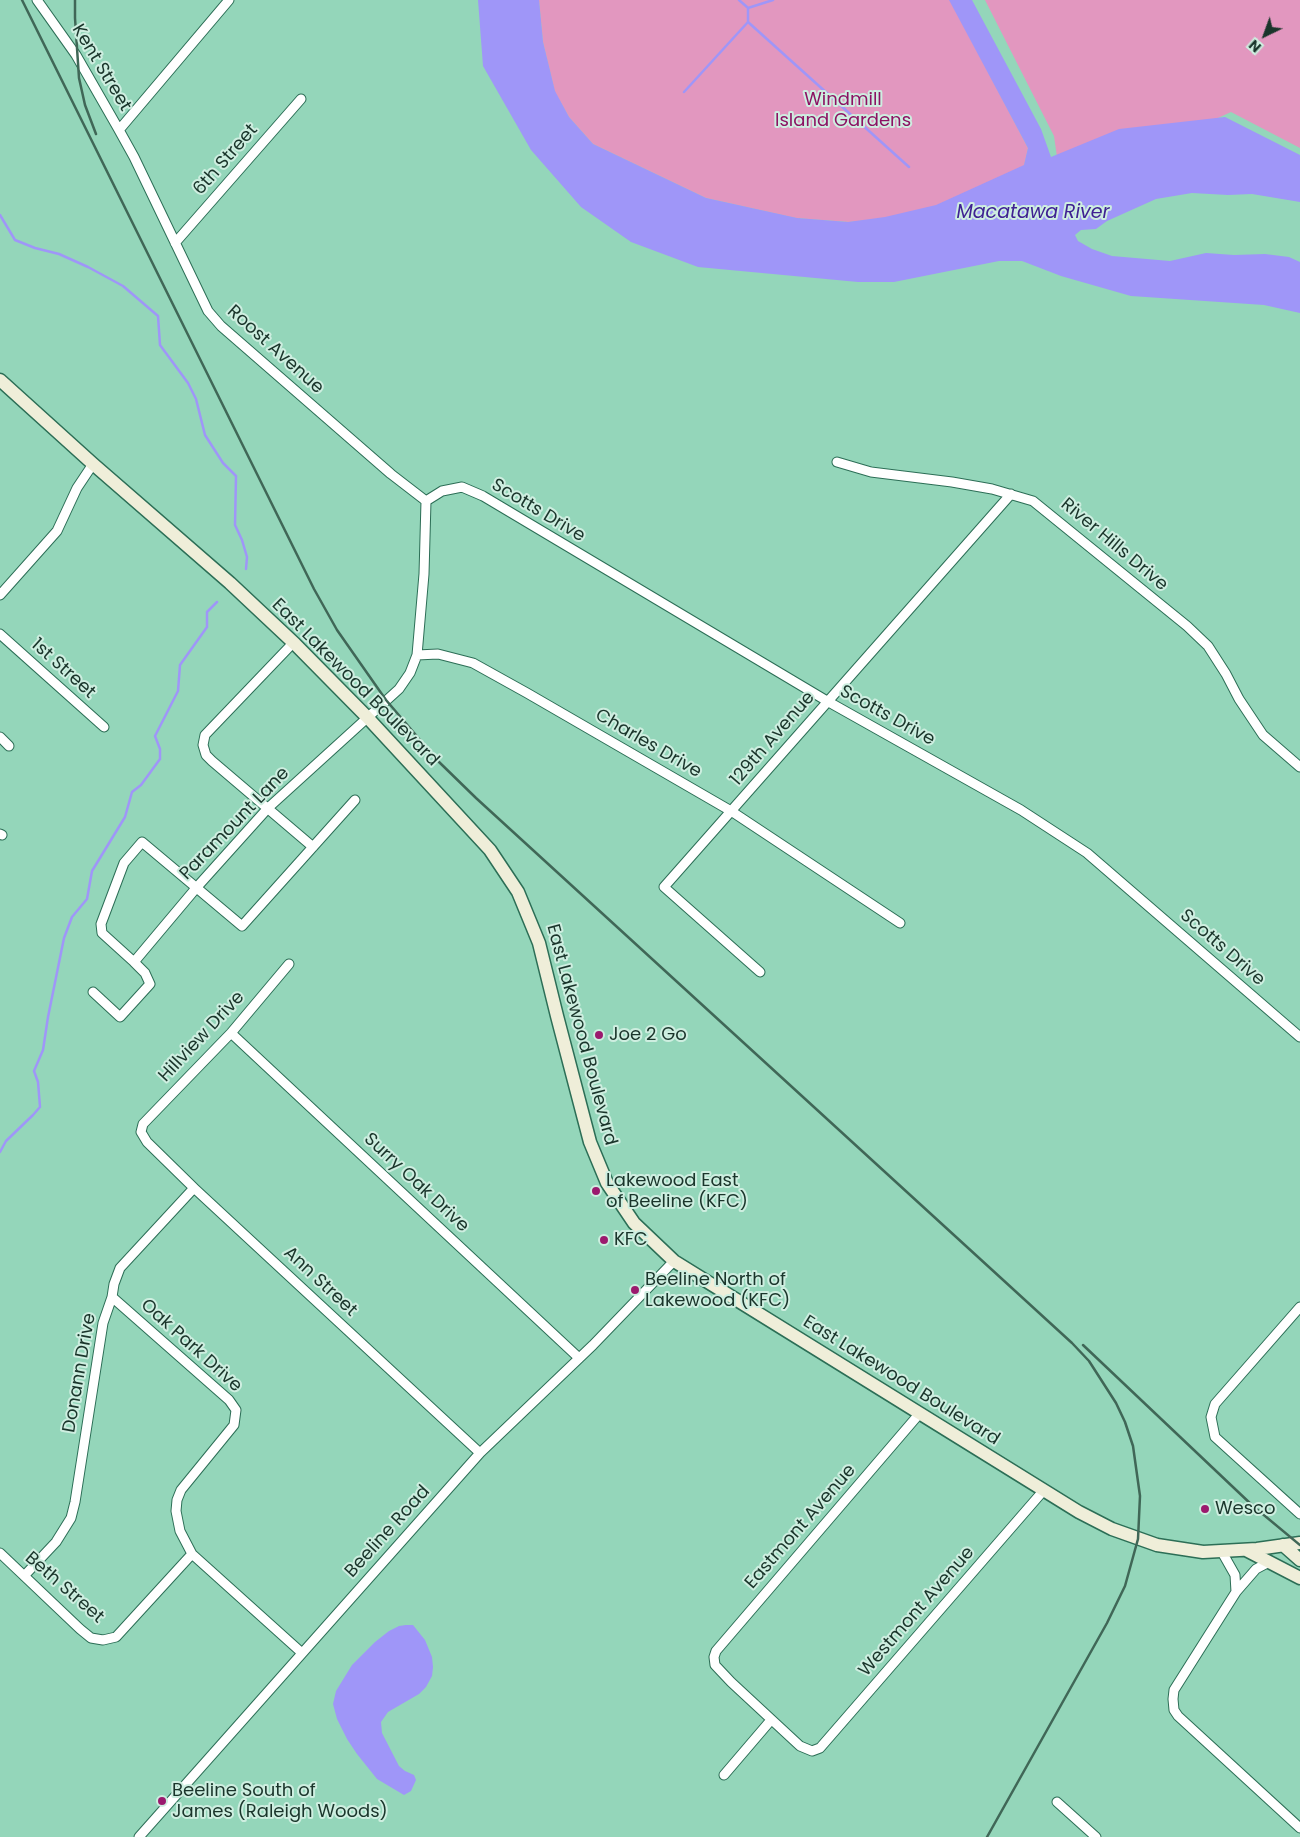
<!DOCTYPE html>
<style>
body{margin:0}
#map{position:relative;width:1300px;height:1837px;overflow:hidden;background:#94d6ba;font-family:Poppins,sans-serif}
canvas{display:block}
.north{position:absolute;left:1240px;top:10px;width:50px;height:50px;-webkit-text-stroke:4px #ceeee0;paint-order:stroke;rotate:222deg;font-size:14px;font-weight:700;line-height:20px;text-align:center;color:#1a352b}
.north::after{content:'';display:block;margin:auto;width:18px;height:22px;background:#1a352b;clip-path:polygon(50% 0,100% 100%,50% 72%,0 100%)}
</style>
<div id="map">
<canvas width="1300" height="1837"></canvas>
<div class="north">N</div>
</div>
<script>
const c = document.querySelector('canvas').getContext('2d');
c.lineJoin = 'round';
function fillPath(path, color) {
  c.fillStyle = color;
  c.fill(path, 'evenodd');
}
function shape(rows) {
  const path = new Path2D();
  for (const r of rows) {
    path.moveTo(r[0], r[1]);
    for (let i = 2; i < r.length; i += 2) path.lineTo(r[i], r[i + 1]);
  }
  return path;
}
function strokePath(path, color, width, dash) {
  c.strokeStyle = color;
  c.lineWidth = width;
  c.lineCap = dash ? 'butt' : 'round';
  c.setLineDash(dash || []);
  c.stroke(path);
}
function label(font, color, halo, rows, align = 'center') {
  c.font = font + ' Poppins,sans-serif';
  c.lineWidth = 4;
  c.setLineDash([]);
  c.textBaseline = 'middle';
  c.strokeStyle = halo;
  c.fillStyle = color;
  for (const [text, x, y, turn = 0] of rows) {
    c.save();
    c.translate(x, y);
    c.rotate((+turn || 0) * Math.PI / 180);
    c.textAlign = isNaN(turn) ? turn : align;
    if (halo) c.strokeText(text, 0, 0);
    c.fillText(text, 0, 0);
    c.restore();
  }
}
fillPath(shape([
 [539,0,950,0,1028,148,1024,166,936,206,886,218,849,222,796,218,706,198,593,144,569,117,555,92,543,42],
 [985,0,1300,0,1300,148,1231,112,1135,156,1058,164,1054,136]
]), '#e297bf');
fillPath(shape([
 [478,0,539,0,543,42,555,91,569,117,593,144,706,198,797,218,848,222,885,217,936,205,1024,165,1028,148,949,0,972,0,1041,129,1051,157,1119,129,1225,117,1300,155,1300,202,1252,194,1228,195,1192,193,1156,199,1107,221,1096,229,1081,230,1075,235,1078,241,1092,249,1112,256,1170,261,1206,253,1234,255,1265,254,1289,257,1300,262,1300,313,1264,305,1131,296,1061,276,1022,261,999,261,894,282,858,282,698,267,631,242,581,207,531,150,483,66],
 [406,1625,413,1625,425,1640,432,1657,433,1667,432,1676,426,1687,419,1694,388,1712,381,1722,382,1733,399,1766,405,1771,414,1775,416,1780,411,1791,404,1795,377,1779,357,1754,347,1739,337,1719,333,1704,336,1691,352,1665,375,1642,389,1631,399,1626]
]), '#9f96f8');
strokePath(shape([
 [739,0,747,7],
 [773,0,748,8,748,22,909,167],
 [684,92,748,22],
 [0,215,15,240,35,248,59,254,88,267,123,286,158,316,160,345,188,383,196,399,205,435,223,463,236,476,235,525,242,540,247,557,246,569],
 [0,1152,6,1141,33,1115,40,1107,38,1082,34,1071,43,1050,48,1017,64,938,72,917,87,899,92,871,125,817,132,792,141,785,160,759,160,749,155,736,178,691,180,665,207,627,207,612,217,602]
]), '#9f96f8', 2.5);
const street = shape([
 [37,0,76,55,119,130],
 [175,243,301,99],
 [837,462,871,472,952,482,992,489,1033,501,1187,626,1208,646,1226,674,1239,699,1263,735,1300,767],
 [426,501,442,491,462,487,483,496,827,701,1021,810,1087,853,1300,1037],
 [0,595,57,531,77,488,93,464],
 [0,634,104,727],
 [294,642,205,735,203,745,206,755,212,761,313,847],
 [417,655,438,654,473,663,527,693,731,811,900,923],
 [0,737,9,746],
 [0,834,2,835],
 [134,962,197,887,268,808,399,689,410,673,417,655,424,574,426,501,391,474,221,326,208,311,134,157,119,130,229,0],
 [289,964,231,1033,143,1124,141,1132,147,1142,194,1188,480,1453],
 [760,972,664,887,1011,494],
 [93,992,120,1017,150,984,145,973,134,962,102,933,101,924,124,863,142,842,242,926,355,800],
 [231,1033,579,1358],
 [112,1297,229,1400,236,1410,234,1425,181,1490,177,1500,176,1511,180,1531,192,1554,302,1653],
 [1300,1307,1215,1404,1211,1417,1215,1437,1300,1514],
 [920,1413,716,1651,714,1657,715,1665,731,1682,800,1746,812,1751,820,1748,1044,1490],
 [1222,1552,1235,1575,1236,1592],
 [0,1553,80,1629,91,1638,103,1640,116,1637,192,1554],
 [1269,1562,1256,1569,1236,1592,1174,1690,1173,1699,1174,1710,1178,1716,1300,1828],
 [24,1576,56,1542,71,1518,75,1502,103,1323,112,1297,114,1284,120,1268,194,1188],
 [724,1775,771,1720],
 [1057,1802,1096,1837],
 [139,1837,480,1453,593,1345,674,1261]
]);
const secondary = shape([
 [0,380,93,464,230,583,295,644,367,717,490,850,518,892,539,943,557,1016,590,1142,607,1183,634,1223,674,1261,1079,1512,1112,1529,1157,1545,1203,1552,1257,1549,1300,1543],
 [1283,1545,1300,1560],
 [1246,1550,1300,1578]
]);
strokePath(street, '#2c6e56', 11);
strokePath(secondary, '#2c6e56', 15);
strokePath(street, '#fff', 9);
strokePath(secondary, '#efeed9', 12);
strokePath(shape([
 [22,0,314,589,337,630,386,700,438,761,476,798,1072,1343,1089,1361,1116,1403,1125,1422,1133,1446,1140,1496,1138,1539,1125,1586,1107,1623,987,1837],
 [75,0,75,18,79,78,85,105,96,134],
 [1083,1345,1253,1506,1300,1545]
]), '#406757', 2.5);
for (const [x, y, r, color] of [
 [599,1035,5,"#9b1a6e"],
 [596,1191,5,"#9b1a6e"],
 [604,1240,5,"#9b1a6e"],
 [635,1290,5,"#9b1a6e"],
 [1205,1509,5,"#9b1a6e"],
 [162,1801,5,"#9b1a6e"]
]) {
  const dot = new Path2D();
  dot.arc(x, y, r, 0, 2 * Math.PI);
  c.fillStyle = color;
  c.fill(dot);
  strokePath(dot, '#ceeee0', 2);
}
label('18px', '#1a352b', '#ceeee0', [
 ["Kent Street",101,68,59],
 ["6th Street",226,160,-49],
 ["Roost Avenue",275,350,42],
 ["Scotts Drive",538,511,31],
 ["River Hills Drive",1114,545,40],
 ["1st Street",63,669,42],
 ["East Lakewood Boulevard",355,683,45],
 ["Scotts Drive",887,716,29],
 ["129th Avenue",773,739,-49],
 ["Charles Drive",648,744,30],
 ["Paramount Lane",235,824,-46],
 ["Scotts Drive",1222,948,41],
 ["East Lakewood Boulevard",581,1035,75],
 ["Hillview Drive",202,1037,-47],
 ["Surry Oak Drive",416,1183,43],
 ["Ann Street",320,1282,43],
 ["Oak Park Drive",191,1346,42],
 ["Donann Drive",80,1373,-80],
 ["East Lakewood Boulevard",901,1381,32],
 ["Eastmont Avenue",801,1527,-49],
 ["Beeline Road",388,1532,-48],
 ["Beth Street",64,1588,41],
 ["Westmont Avenue",917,1612,-49]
]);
label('18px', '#8c1263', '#ceeee0', [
 ["Windmill",843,100],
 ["Island Gardens",843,121]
]);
label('18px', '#1a352b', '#ceeee0', [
 ["Joe 2 Go",609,1035],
 ["Lakewood East",606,1181],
 ["of Beeline (KFC)",606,1202],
 ["KFC",614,1240],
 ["Beeline North of",645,1280],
 ["Lakewood (KFC)",645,1301],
 ["Wesco",1215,1509],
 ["Beeline South of",172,1791],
 ["James (Raleigh Woods)",172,1812]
], 'left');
label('italic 19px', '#3f2292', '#ceeee0', [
 ["Macatawa River",1033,213]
]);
</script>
